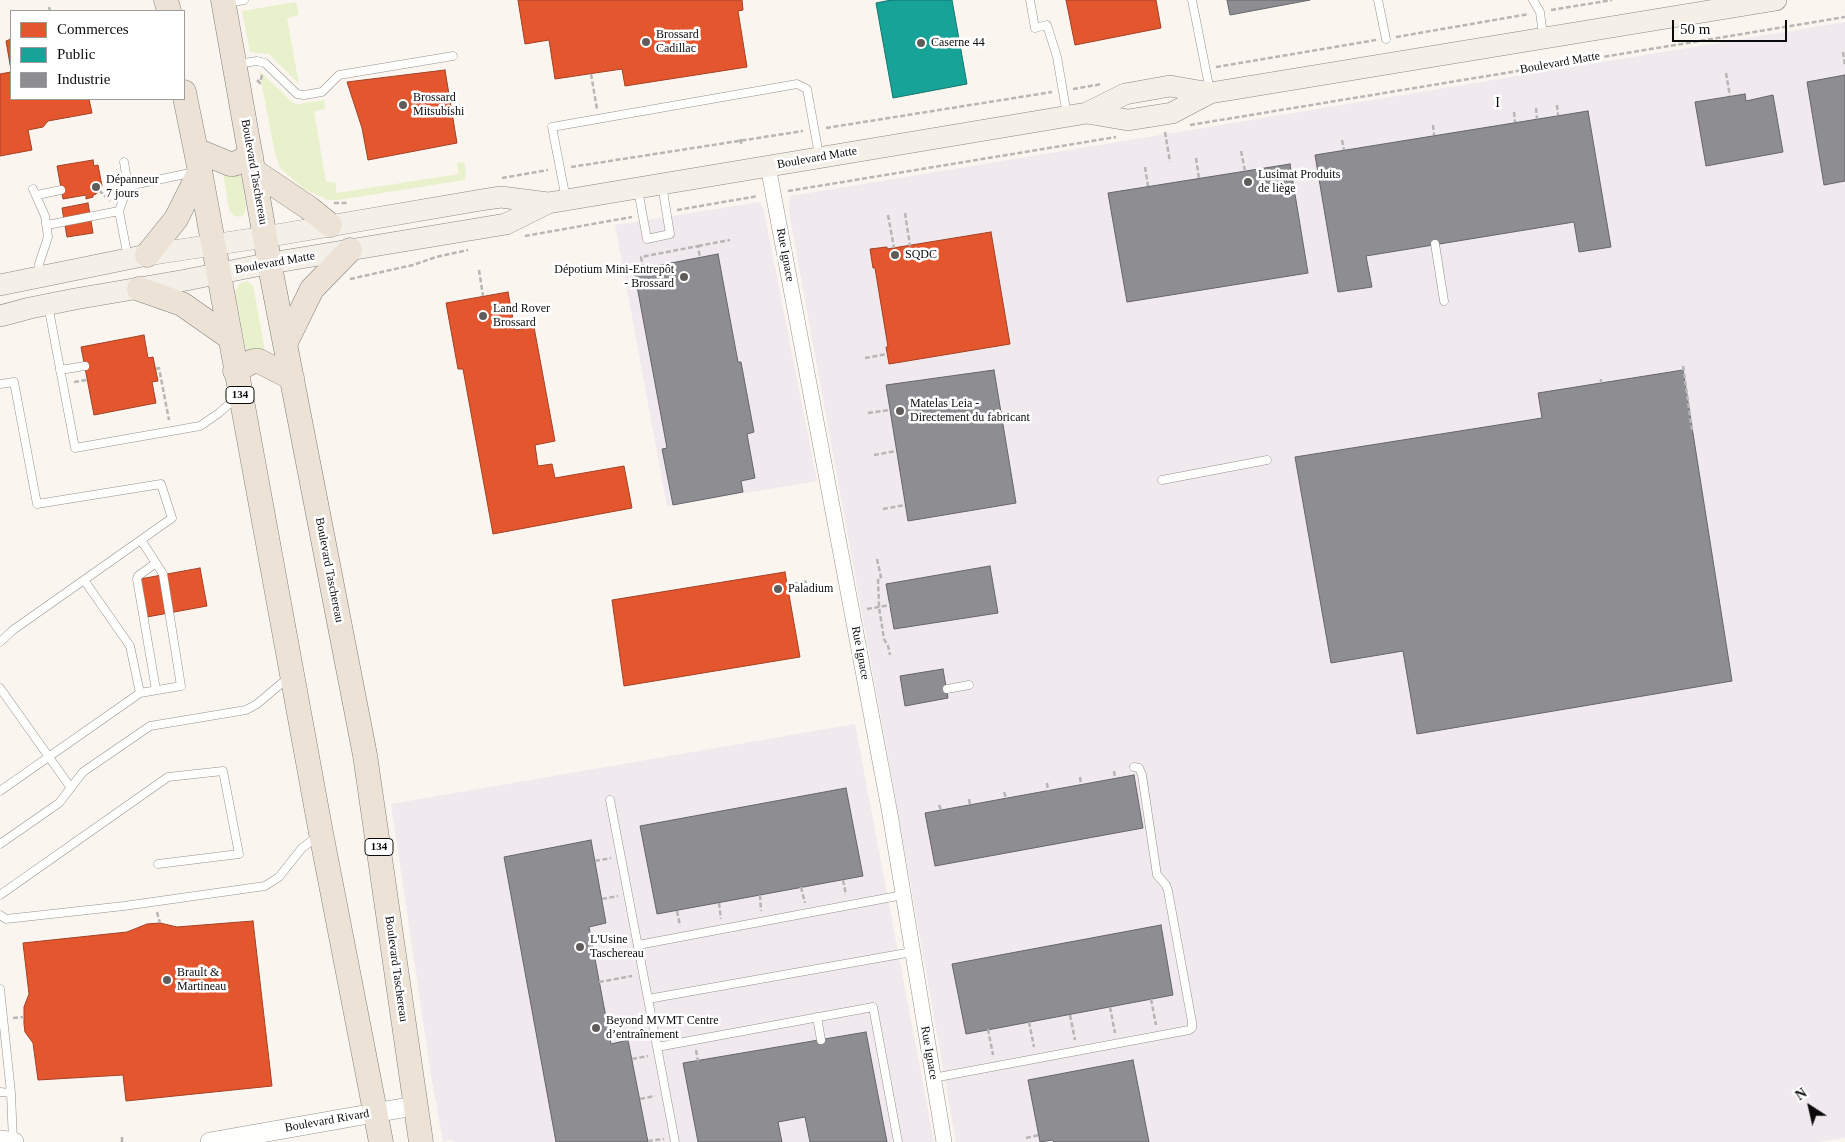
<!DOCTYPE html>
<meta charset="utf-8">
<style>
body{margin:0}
#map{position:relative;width:1845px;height:1142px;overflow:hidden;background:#faf6ef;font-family:Georgia,serif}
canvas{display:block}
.legend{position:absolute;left:10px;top:10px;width:175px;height:90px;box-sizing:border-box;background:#fff;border:1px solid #9d9d9d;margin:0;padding:6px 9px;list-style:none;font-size:15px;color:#0b0b0b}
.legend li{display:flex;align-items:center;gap:10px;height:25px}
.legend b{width:25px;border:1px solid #9d9d9d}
.north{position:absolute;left:1785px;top:1082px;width:50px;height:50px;-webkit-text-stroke:4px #fff;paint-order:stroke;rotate:325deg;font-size:14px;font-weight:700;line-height:20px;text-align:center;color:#0b0b0b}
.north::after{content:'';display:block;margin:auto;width:18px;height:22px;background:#0b0b0b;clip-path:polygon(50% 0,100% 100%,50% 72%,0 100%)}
.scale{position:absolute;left:1672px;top:20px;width:115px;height:22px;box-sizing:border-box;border:2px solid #0b0b0b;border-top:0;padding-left:6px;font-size:15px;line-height:18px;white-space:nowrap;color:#0b0b0b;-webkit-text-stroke:4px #fff;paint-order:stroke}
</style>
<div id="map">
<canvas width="1845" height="1142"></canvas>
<ul class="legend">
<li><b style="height:14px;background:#e4572e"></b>Commerces</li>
<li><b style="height:14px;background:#17a398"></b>Public</li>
<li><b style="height:14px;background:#8d8d92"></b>Industrie</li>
</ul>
<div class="north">N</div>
<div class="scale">50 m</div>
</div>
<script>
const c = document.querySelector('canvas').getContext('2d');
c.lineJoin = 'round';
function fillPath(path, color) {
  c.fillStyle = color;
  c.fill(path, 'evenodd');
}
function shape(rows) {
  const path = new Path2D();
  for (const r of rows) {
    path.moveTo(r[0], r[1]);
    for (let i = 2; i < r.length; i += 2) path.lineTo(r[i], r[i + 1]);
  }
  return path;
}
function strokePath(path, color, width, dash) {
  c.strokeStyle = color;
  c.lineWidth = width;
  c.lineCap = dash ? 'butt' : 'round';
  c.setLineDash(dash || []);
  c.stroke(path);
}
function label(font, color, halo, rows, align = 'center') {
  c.font = font + ' Georgia,serif';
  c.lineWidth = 5;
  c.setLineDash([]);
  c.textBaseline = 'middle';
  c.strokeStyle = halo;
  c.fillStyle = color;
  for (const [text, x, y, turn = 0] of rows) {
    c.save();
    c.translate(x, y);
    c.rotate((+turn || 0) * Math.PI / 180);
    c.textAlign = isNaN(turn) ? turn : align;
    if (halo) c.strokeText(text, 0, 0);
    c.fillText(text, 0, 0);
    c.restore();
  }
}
fillPath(shape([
 [1845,22,1845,1138,1818,1142,956,1142,891,773,789,212,790,196],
 [760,202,764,211,817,481,667,506,615,225],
 [855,724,934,1142,454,1142,450,1140,443,1142,431,1075,391,804]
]), '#f0e9ed');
fillPath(shape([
 [296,2,299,15,287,18,299,84,269,54,250,52,242,11],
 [259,70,293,103,298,104,324,100,325,109,314,111,326,182,335,182,337,193,458,174,457,163,464,162,466,172,465,180,338,200,328,200,304,189,280,168,275,154],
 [223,173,241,175,246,207,244,215,241,217,234,216,229,210],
 [247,281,253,285,265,351,248,351,246,350,235,292,239,284]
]), '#e9f1cc');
const shops = shape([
 [518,0,742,0,743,10,738,11,747,67,625,86,622,69,555,79,549,40,525,44,518,0],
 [1066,0,1156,0,1161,28,1075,45,1066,0],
 [11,39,11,70,6,41,11,39],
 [445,70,457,143,368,160,362,128,347,82,445,70],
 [11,72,11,99,89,99,92,113,48,121,43,127,28,130,32,150,0,156,0,74,11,72],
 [93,160,94,166,98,165,102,186,96,194,93,195,93,197,86,199,86,195,63,199,57,166,93,160],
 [88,203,93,233,67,237,62,208,88,203],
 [991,232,1010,344,889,364,886,347,888,347,875,268,873,268,870,249,887,247,887,249,991,232],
 [508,292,515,330,534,327,555,441,535,445,538,466,552,464,555,478,624,466,632,508,493,534,463,369,458,369,446,303,508,292],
 [144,335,148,358,153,357,158,381,152,382,156,403,94,415,81,347,144,335],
 [200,568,207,606,147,617,140,579,200,568],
 [785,572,800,657,624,686,612,600,785,572],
 [253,921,272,1086,126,1101,123,1075,38,1080,33,1043,25,1032,24,1024,24,1007,29,994,23,943,127,932,147,924,160,923,177,927,253,921]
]);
fillPath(shops, '#e4572e');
strokePath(shops, '#a34024', 1);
const public = shape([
 [891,0,952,0,967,84,893,98,876,3,891,0]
]);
fillPath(public, '#17a398');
strokePath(public, '#13756e', 1);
const industry = shape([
 [1227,0,1310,0,1230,15,1227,0],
 [1845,75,1845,181,1824,185,1807,82,1845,75],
 [1745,94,1746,101,1773,95,1783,152,1706,166,1695,102,1745,94],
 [1588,111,1611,247,1579,252,1574,222,1366,256,1372,287,1338,292,1315,155,1588,111],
 [1290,164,1308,273,1127,302,1108,193,1290,164],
 [718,254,738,362,741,362,754,432,747,434,755,478,741,481,743,492,673,505,662,449,667,448,634,270,718,254],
 [994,370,1016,503,908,521,886,385,994,370],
 [1683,370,1732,681,1417,734,1403,651,1331,663,1295,457,1542,418,1538,393,1683,370],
 [990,566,998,613,894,629,886,584,990,566],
 [943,669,948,698,905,706,900,676,943,669],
 [1134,775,1143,828,935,866,925,813,1134,775],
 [846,788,863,876,657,914,640,826,846,788],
 [591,840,606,923,589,927,611,1044,628,1040,648,1142,556,1142,504,857,591,840],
 [1161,925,1173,995,966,1034,952,964,1161,925],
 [866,1032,887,1142,810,1142,805,1117,778,1122,782,1142,698,1142,683,1063,866,1032],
 [1133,1060,1149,1142,1054,1142,1052,1140,1040,1142,1028,1080,1133,1060]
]);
fillPath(industry, '#8d8d92');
strokePath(industry, '#66666a', 1);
const service = shape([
 [1030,0,1035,28,1047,25,1057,57,1067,115],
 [1192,0,1210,91],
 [1378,0,1386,39],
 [1533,0,1540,12,1543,36],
 [227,3,244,0],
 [237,64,257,61,265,63,297,94,304,95,322,92,339,75,453,56],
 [124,162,128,186],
 [33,189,45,216,48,237,39,264,40,276],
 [638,190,647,239,670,234,662,185],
 [37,195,61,190],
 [566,199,552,127,797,84,807,89,819,155],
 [47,225,119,211],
 [1435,244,1444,301],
 [128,258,119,211,128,186,195,172],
 [48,305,75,448,200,426,219,413,237,397],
 [60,370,85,366],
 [0,384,14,382,37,504,161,484,172,518,13,630,0,642],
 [1162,480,1267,460],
 [156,563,138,576,137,579,156,690],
 [0,688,71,788],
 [947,689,969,685],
 [140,693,181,686,163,574,141,540],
 [0,791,140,693,130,646,84,580],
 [610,800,648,999,912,952],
 [0,844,59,803,83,772,150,726,246,710,257,704,289,677],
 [0,895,168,777,223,771,239,854,158,864],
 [0,915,6,919,124,906,265,886,279,877,302,848,318,836],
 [638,945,903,895],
 [0,989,11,1093,13,1142],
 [648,999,675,1142],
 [817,1017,821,1040],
 [657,1047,873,1007,898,1142],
 [933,1078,1189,1030,1192,1028,1192,1022,1168,891,1166,885,1157,875,1142,775,1139,768,1134,767],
 [0,1092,11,1093]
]);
const minor = shape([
 [768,166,890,814,944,1142]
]);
const tertiary = shape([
 [0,1140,14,1142],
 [210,1142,414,1106]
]);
const secondary = shape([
 [1087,113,1128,120,1172,113,1210,93,1776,0],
 [0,285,147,255,265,237,481,200,501,197,548,203,1087,113,1125,94,1170,86,1210,93],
 [0,316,30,308,75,299,186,280,271,263,506,224,548,203]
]);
const primary = shape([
 [166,0,169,11],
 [223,0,272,277,365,755,421,1142],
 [184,92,200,171,321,833,381,1142],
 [196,150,230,164,234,164,251,156],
 [254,171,309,208,330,225],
 [147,255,176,219,200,171],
 [139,289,182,304,229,337],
 [286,342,312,289,350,250],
 [235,371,253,361,259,361,292,378]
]);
strokePath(service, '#93918e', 9);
strokePath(minor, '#93918e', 16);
strokePath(tertiary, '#93918e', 20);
strokePath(secondary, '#898784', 22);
strokePath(primary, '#807e7b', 25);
strokePath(shape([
 [49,7,50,11],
 [1551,10,1612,0],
 [1396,37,1529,14],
 [1843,52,1845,66],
 [1216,67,1376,40],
 [1726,73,1730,96],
 [591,74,597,109],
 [257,80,260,83,262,75],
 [1073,89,1102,84],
 [1557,105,1558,115],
 [1536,108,1537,119],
 [1514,112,1515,122],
 [1190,125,1845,17],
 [1433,125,1434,135],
 [826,128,1052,92],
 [1165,132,1170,162],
 [740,139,742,146],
 [1342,140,1344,150],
 [1241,151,1245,171],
 [1196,158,1199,178],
 [571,167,803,131],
 [1145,167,1148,186],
 [502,178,548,170],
 [99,190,110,201],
 [788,191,1116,137],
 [334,203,349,203],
 [677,210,758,196],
 [905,213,910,246],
 [888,215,894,248],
 [525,236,632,217],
 [698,246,730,240],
 [643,269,641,257,698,246,700,258],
 [479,270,483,296],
 [350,279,413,265,436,257,468,250],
 [865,358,887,354],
 [1683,366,1692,430],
 [156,369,159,368,169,420],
 [74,382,87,380],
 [1601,383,1601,379],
 [868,413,890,410],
 [874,455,896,451],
 [883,509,905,505],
 [877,559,881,577,878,578,879,607,884,639,888,646,890,655],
 [787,585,809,581],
 [867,609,890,605],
 [1114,771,1115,778],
 [1080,777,1081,784],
 [1047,783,1048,791],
 [1004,792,1006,798],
 [969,799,970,805],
 [939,805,941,810],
 [595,861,611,858],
 [843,880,846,895],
 [801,887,805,903],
 [760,895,761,911],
 [602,899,618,896],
 [719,903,721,919],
 [677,911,680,926],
 [157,912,160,923],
 [592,944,625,937],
 [599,982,632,976],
 [1151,999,1156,1025],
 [1110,1007,1115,1033],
 [1070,1015,1075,1040],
 [13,1018,24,1017],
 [1029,1022,1034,1047],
 [607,1025,640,1019],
 [988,1029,993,1055],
 [696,1050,698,1061],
 [632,1059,648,1056],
 [640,1099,655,1096],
 [1026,1138,1039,1135],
 [648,1141,664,1139],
 [122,1142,122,1137]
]), '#b7b6b5', 2.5, [5, 2.5]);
strokePath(service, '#fefefd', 8);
strokePath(minor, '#fefefd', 15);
strokePath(tertiary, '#fefefd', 19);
strokePath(secondary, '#f4f0e8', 21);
strokePath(primary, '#ece3d6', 24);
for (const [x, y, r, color] of [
 [646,42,5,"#5f5d5b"],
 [921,43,5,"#5f5d5b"],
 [403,105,5,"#5f5d5b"],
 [1248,182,5,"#5f5d5b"],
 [96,187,5,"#5f5d5b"],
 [895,255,5,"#5f5d5b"],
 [684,277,5,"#5f5d5b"],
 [483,316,5,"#5f5d5b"],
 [900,411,5,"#5f5d5b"],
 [778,589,5,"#5f5d5b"],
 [580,947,5,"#5f5d5b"],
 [167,980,5,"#5f5d5b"],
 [596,1028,5,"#5f5d5b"]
]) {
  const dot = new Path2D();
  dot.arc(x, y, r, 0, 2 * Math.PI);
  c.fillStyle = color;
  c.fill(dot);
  strokePath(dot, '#fff', 2);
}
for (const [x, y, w] of [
 [240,395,28],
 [379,847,28]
]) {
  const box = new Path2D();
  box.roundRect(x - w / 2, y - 8.5, w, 17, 4);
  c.fillStyle = '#fff';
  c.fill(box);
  strokePath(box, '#0b0b0b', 1);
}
label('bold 11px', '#0b0b0b', null, [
 ["134",240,395],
 ["134",379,847]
]);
label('12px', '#0b0b0b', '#fff', [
 ["Brossard",656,35],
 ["Cadillac",656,49],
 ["Caserne 44",931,43],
 ["Brossard",413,98],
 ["Mitsubishi",413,112],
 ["Lusimat Produits",1258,175],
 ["de liège",1258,189],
 ["Dépanneur",106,180],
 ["7 jours",106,194],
 ["SQDC",905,255],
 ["Dépotium Mini-Entrepôt",674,270,"right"],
 ["- Brossard",674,284,"right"],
 ["Land Rover",493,309],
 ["Brossard",493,323],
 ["Matelas Leia -",910,404],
 ["Directement du fabricant",910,418],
 ["Paladium",788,589],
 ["L'Usine",590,940],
 ["Taschereau",590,954],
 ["Brault &",177,973],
 ["Martineau",177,987],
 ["Beyond MVMT Centre",606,1021],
 ["d’entraînement",606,1035]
], 'left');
label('12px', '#0b0b0b', '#fff', [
 ["Boulevard Matte",1560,63,-10],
 ["Boulevard Matte",817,158,-10],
 ["Boulevard Taschereau",254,172,80],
 ["Rue Ignace",785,255,79],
 ["Boulevard Matte",275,263,-10],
 ["Boulevard Taschereau",329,570,79],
 ["Rue Ignace",860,653,79],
 ["Boulevard Taschereau",396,969,82],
 ["Rue Ignace",929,1053,80],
 ["Boulevard Rivard",327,1121,-10]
]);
c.letterSpacing = '1px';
label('14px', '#0b0b0b', '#fff', [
 ["I",1498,103]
]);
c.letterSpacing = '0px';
</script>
